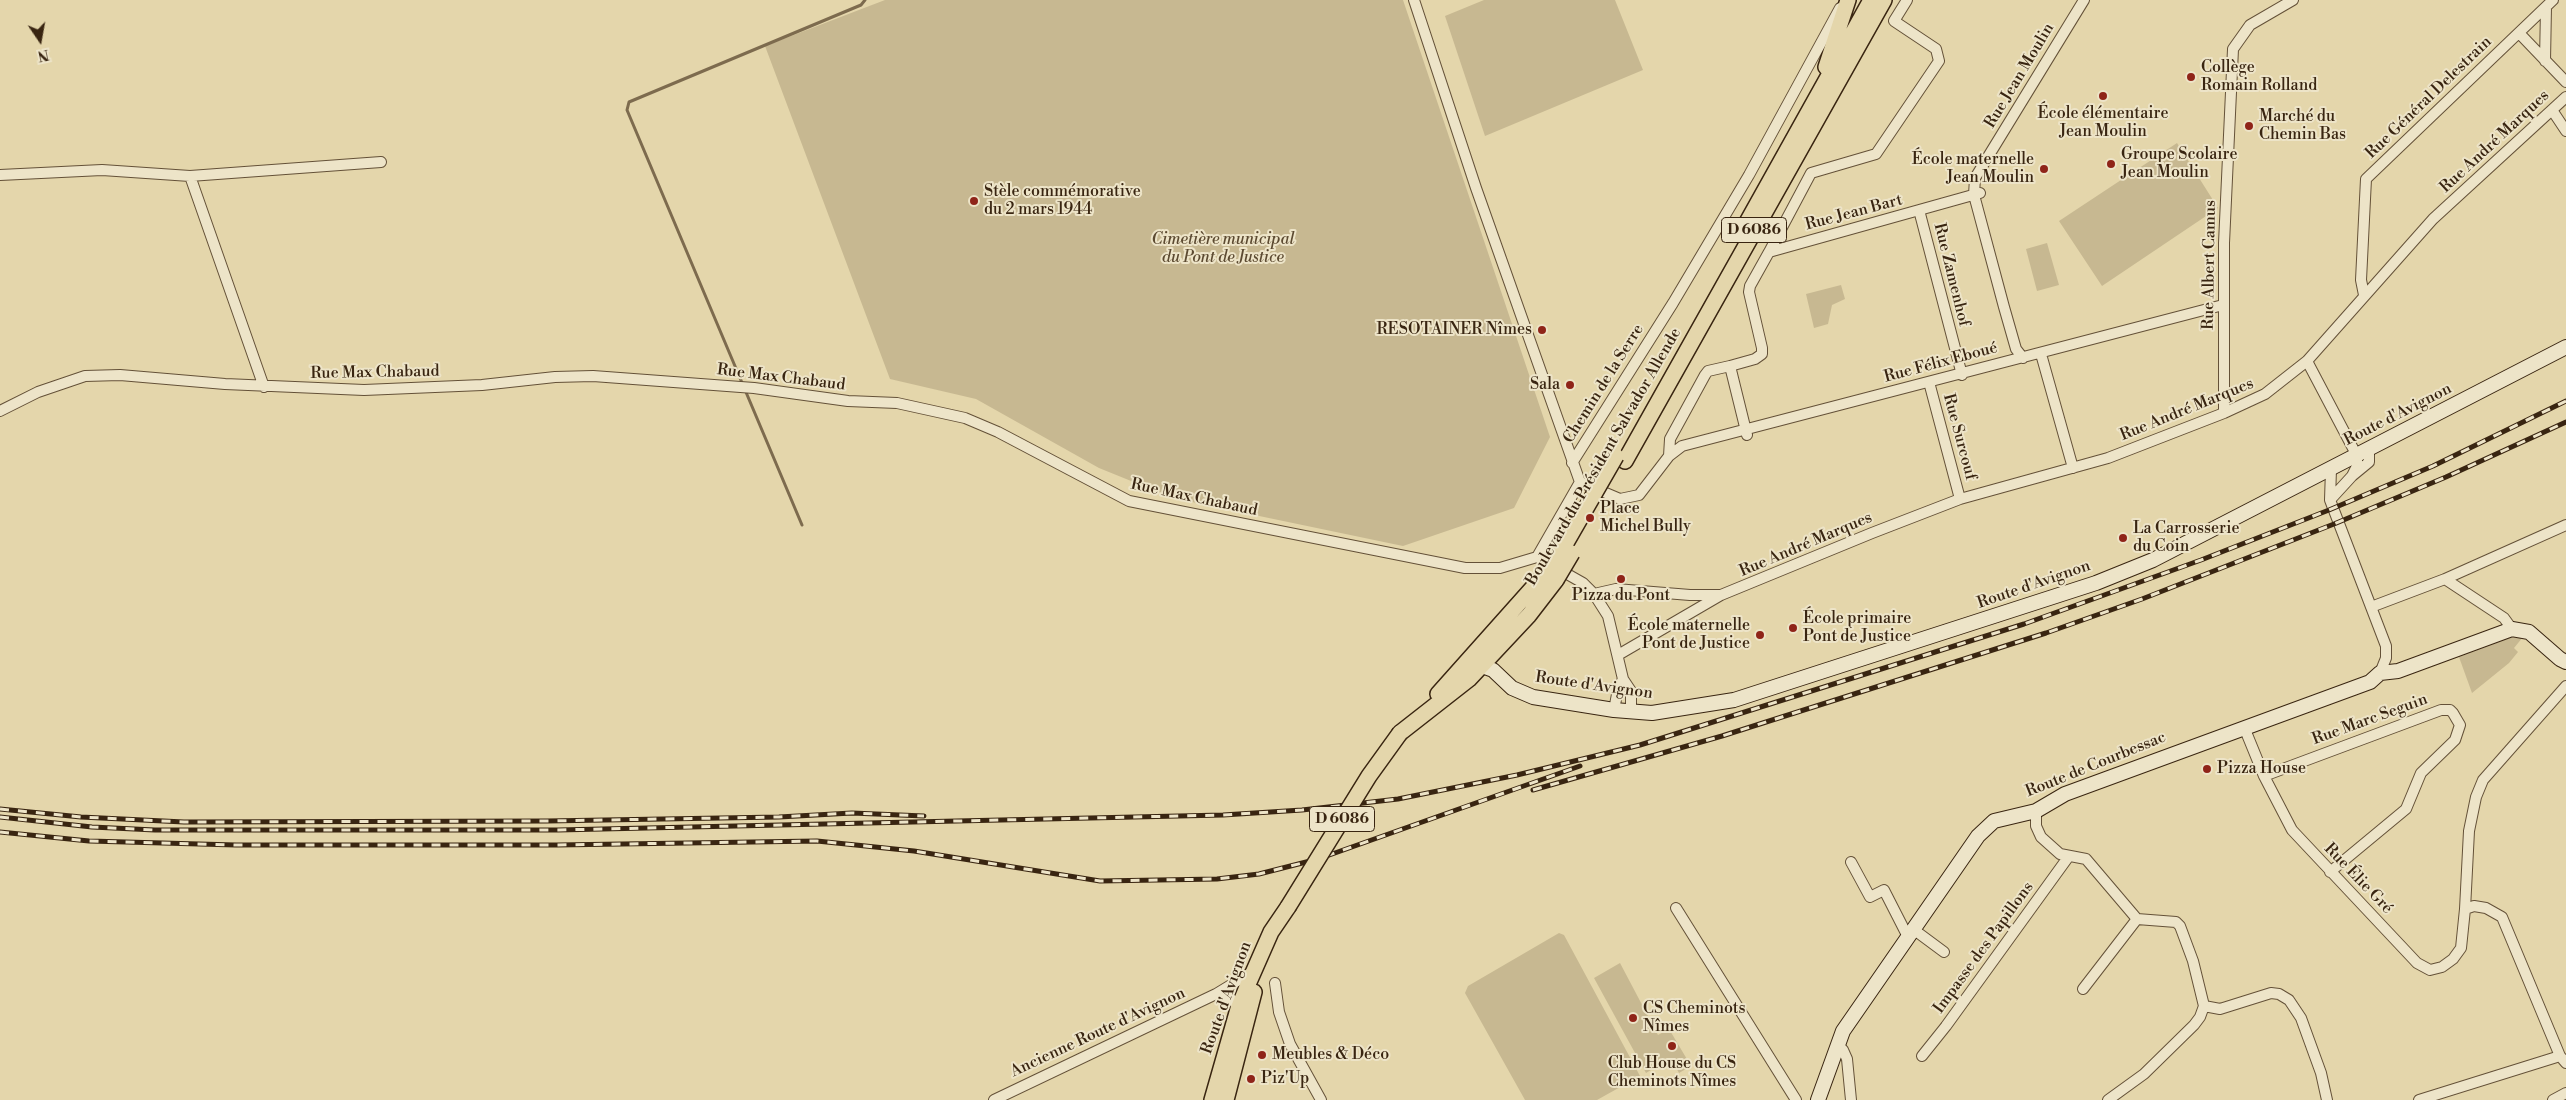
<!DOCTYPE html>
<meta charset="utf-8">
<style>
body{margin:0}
#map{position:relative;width:2566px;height:1100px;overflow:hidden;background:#e4d6ab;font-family:"Libre Bodoni",serif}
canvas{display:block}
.north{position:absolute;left:15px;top:15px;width:50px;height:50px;-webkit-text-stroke:4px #ede4c8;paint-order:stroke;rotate:168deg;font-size:14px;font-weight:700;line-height:20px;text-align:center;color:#392511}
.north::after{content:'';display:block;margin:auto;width:18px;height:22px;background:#392511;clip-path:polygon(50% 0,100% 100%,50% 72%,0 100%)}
</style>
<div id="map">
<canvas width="2566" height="1100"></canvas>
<div class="north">N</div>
</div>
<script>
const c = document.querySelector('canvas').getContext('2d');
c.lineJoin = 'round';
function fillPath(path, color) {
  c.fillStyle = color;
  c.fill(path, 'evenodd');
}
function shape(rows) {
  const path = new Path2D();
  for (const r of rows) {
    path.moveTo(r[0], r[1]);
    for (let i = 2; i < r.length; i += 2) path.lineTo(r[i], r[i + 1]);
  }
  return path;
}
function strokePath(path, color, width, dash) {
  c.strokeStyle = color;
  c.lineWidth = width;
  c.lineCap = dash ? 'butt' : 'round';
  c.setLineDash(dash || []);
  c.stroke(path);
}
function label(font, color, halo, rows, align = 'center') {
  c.font = font + ' "Libre Bodoni",serif';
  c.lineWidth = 4;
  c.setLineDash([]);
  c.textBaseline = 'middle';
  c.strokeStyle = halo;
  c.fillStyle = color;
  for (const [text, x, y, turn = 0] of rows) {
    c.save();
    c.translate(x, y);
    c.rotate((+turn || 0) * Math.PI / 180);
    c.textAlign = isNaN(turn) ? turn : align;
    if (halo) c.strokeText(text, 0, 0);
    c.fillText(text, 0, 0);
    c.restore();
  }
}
fillPath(shape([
 [885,0,1403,0,1550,437,1514,508,1403,546,1173,498,1099,468,976,399,890,379,765,46],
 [1484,0,1615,0,1643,70,1485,136,1445,16],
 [2177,143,2218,208,2102,286,2059,221],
 [2047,243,2059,285,2037,291,2026,249],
 [1841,285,1845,299,1832,305,1828,324,1814,328,1806,294],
 [2512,637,2523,637,2514,648,2518,652,2509,663,2472,693,2459,657],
 [1559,933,1564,935,1640,1076,1597,1100,1525,1100,1465,993,1468,986],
 [1620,963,1658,1035,1669,1029,1691,1066,1679,1073,1671,1058,1646,1073,1594,978]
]), '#c7b891');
strokePath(shape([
 [802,525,627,110,629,102,861,5,865,0]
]), '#7d6b4e', 3);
const street = shape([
 [1414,0,1476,188,1580,482],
 [2519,33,2566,82],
 [2545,61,2546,7],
 [2552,110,2566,131],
 [0,175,102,170,190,176,264,387],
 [190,176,381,162],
 [1919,210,1962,375],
 [1769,252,1811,173,1876,154,1939,61,1936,49,1894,21,1907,0],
 [2364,295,2361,280,2366,179,2553,0],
 [2041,354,2073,468],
 [2023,358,2016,349,2004,307,1974,195,1975,178,2084,0],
 [2307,361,2357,456,2357,466,2352,476],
 [1929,382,1960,499],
 [0,411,38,392,85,376,120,375,225,384,364,390,482,385,555,377,593,376,754,388,848,401,897,403,965,418,998,432,1129,501,1465,568,1500,568,1537,557],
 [2224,413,2224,243,2233,49,2250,25,2293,0],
 [1747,435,1730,366,1755,359,1762,354,1762,348,1749,292,1750,286,1769,252,1980,193],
 [1669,456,1670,439,1705,375,1708,371,1730,366],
 [1572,463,1673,303,1749,175,1840,8],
 [2331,469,2330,500,2386,646,2386,658,2380,673],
 [1580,482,1620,499,1639,495,1669,456,1682,446,2223,305],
 [2330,500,2352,476,2369,462,2369,450],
 [1537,557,1583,583,1594,594,1608,616,1623,679,1631,691,1631,712],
 [1537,557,1580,482],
 [2445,579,2566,525],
 [1594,594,1616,589,1690,595,1721,595],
 [2371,607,2445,579,2504,618,2512,629],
 [1618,655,1721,595,1872,533,1960,499,2108,458,2224,413,2265,394,2307,361,2433,219,2566,97],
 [2566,686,2483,780,2476,797,2469,831,2465,909,2474,906,2486,908,2502,917,2560,1056,2566,1063],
 [1614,710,1618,689,1623,679],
 [2244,727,2264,776,2292,830,2417,963,2430,970,2442,967,2453,959,2461,948,2465,909],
 [2264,776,2441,710,2450,710,2453,713,2460,725,2455,740,2421,773,2406,809,2330,872],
 [2036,811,2036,826,2041,837,2060,854,2086,859,2137,919,2176,922,2180,926,2193,961,2204,1006,2220,1009,2271,993,2279,994,2289,1000,2301,1018,2321,1073,2327,1100],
 [1851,862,1870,897,1884,890,1908,937],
 [1676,908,1796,1100],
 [1913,929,1944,952],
 [1275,983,1279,1012,1290,1044,1321,1100],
 [2083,989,2137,919],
 [1216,994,1233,1000,1238,1009],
 [1837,1044,1843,1050,1847,1059,1851,1100],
 [1922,1056,1946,1026,2069,856],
 [994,1100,1216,994,1252,972],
 [2108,1100,2144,1074,2194,1025,2200,1017,2204,1006],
 [2419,1100,2560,1056],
 [2553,1100,2566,1093]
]);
const secondary = shape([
 [1482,666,1493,670,1512,688,1533,697,1614,710,1652,713,1734,700,2096,583,2153,560,2566,347],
 [1818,1100,1843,1031,1978,836,1994,821,2036,811,2065,794,2370,682,2380,673,2398,671,2512,629,2529,632,2560,659,2566,662]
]);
const primary = shape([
 [1826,67,1848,0],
 [1745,226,1871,0],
 [1625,461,1884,0],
 [1438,694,1545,574],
 [1400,733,1469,679,1529,615,1556,580],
 [1212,1100,1238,1009,1249,982,1271,932,1288,907],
 [1226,1100,1254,992]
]);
strokePath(street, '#645138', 12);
strokePath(secondary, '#392511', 16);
strokePath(primary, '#392511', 18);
strokePath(street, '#ede4c8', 10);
strokePath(secondary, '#ede4c8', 14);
strokePath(primary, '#e4d6ab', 15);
const rail = shape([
 [1533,790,1722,736,2046,633,2142,599,2334,524,2446,477,2566,422],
 [0,809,81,817,184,822,547,821,779,817,852,813,924,816],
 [0,817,92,827,155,830,558,830,1223,815,1302,810,1398,799,1517,775,1640,745,2024,624,2201,560,2329,510,2433,466,2566,401],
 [0,832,89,841,236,845,557,845,817,841,914,851,1100,881,1217,879,1259,874,1318,859,1580,766]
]);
strokePath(rail, '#392511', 5);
strokePath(rail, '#ede4c8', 3, [9]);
const primaryBridge = shape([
 [1545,574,1555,562,1616,456],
 [1556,580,1572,553],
 [1288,907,1369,776,1400,733]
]);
strokePath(primaryBridge, '#392511', 18, []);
strokePath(primaryBridge, '#e4d6ab', 15);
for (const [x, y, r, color] of [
 [2191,77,5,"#8f2418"],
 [2103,96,5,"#8f2418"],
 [2249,126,5,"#8f2418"],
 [2111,164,5,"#8f2418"],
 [2044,169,5,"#8f2418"],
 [974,201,5,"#8f2418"],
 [1542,330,5,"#8f2418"],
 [1570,385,5,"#8f2418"],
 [1590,518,5,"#8f2418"],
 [2123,538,5,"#8f2418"],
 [1621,579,5,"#8f2418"],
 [1793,628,5,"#8f2418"],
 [1760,635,5,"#8f2418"],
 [2207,769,5,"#8f2418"],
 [1633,1018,5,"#8f2418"],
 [1672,1046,5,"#8f2418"],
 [1262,1055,5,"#8f2418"],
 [1251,1079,5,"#8f2418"]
]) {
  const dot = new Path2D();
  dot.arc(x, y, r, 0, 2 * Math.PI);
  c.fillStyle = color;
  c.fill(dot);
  strokePath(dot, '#ede4c8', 2);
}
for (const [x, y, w] of [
 [1754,230,65],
 [1342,819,65]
]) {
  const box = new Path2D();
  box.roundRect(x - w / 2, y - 12.5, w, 25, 4);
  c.fillStyle = '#ede4c8';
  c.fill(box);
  strokePath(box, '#392511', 1);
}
label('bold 15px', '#392511', null, [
 ["D 6086",1754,230],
 ["D 6086",1342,819]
]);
label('16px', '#392511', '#ede4c8', [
 ["Collège",2201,68],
 ["Romain Rolland",2201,86],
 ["École élémentaire",2103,114,"center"],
 ["Jean Moulin",2103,132,"center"],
 ["Marché du",2259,117],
 ["Chemin Bas",2259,135],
 ["Groupe Scolaire",2121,155],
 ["Jean Moulin",2121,173],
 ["École maternelle",2034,160,"right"],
 ["Jean Moulin",2034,178,"right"],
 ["Stèle commémorative",984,192],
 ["du 2 mars 1944",984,210],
 ["RESOTAINER Nîmes",1532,330,"right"],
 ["Sala",1560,385,"right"],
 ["Place",1600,509],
 ["Michel Bully",1600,527],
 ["La Carrosserie",2133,529],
 ["du Coin",2133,547],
 ["Pizza du Pont",1621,596,"center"],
 ["École primaire",1803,619],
 ["Pont de Justice",1803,637],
 ["École maternelle",1750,626,"right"],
 ["Pont de Justice",1750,644,"right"],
 ["Pizza House",2217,769],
 ["CS Cheminots",1643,1009],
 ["Nîmes",1643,1027],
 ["Meubles & Déco",1272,1055],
 ["Club House du CS",1672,1064,"center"],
 ["Cheminots Nîmes",1672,1082,"center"],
 ["Piz'Up",1261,1079]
], 'left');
label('16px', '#392511', '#ede4c8', [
 ["Rue Jean Moulin",2020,76,-59],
 ["Rue Général Delestrain",2429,98,-44],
 ["Rue André Marques",2495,142,-43],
 ["Rue Jean Bart",1854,213,-15],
 ["Rue Albert Camus",2210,265,-89],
 ["Rue Zamenhof",1951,275,76],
 ["Rue Félix Eboué",1941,363,-15],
 ["Rue Max Chabaud",375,373,-1],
 ["Rue Max Chabaud",781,378,7],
 ["Chemin de la Serre",1604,384,-58],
 ["Rue André Marques",2187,410,-22],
 ["Route d'Avignon",2398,415,-27],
 ["Rue Surcouf",1959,437,75],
 ["Boulevard du Président Salvador Allende",1604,457,-60],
 ["Rue Max Chabaud",1194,498,12],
 ["Rue André Marques",1806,545,-23],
 ["Route d'Avignon",2034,585,-19],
 ["Route d'Avignon",1594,686,8],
 ["Rue Marc Seguin",2370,720,-20],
 ["Route de Courbessac",2096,765,-22],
 ["Rue Élie Gré",2358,879,46],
 ["Impasse des Papillons",1984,948,-54],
 ["Route d'Avignon",1227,998,-70],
 ["Ancienne Route d'Avignon",1098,1033,-25]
]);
label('italic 16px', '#5c4a31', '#ede4c8', [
 ["Cimetière municipal",1223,240],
 ["du Pont de Justice",1223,258]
]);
</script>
